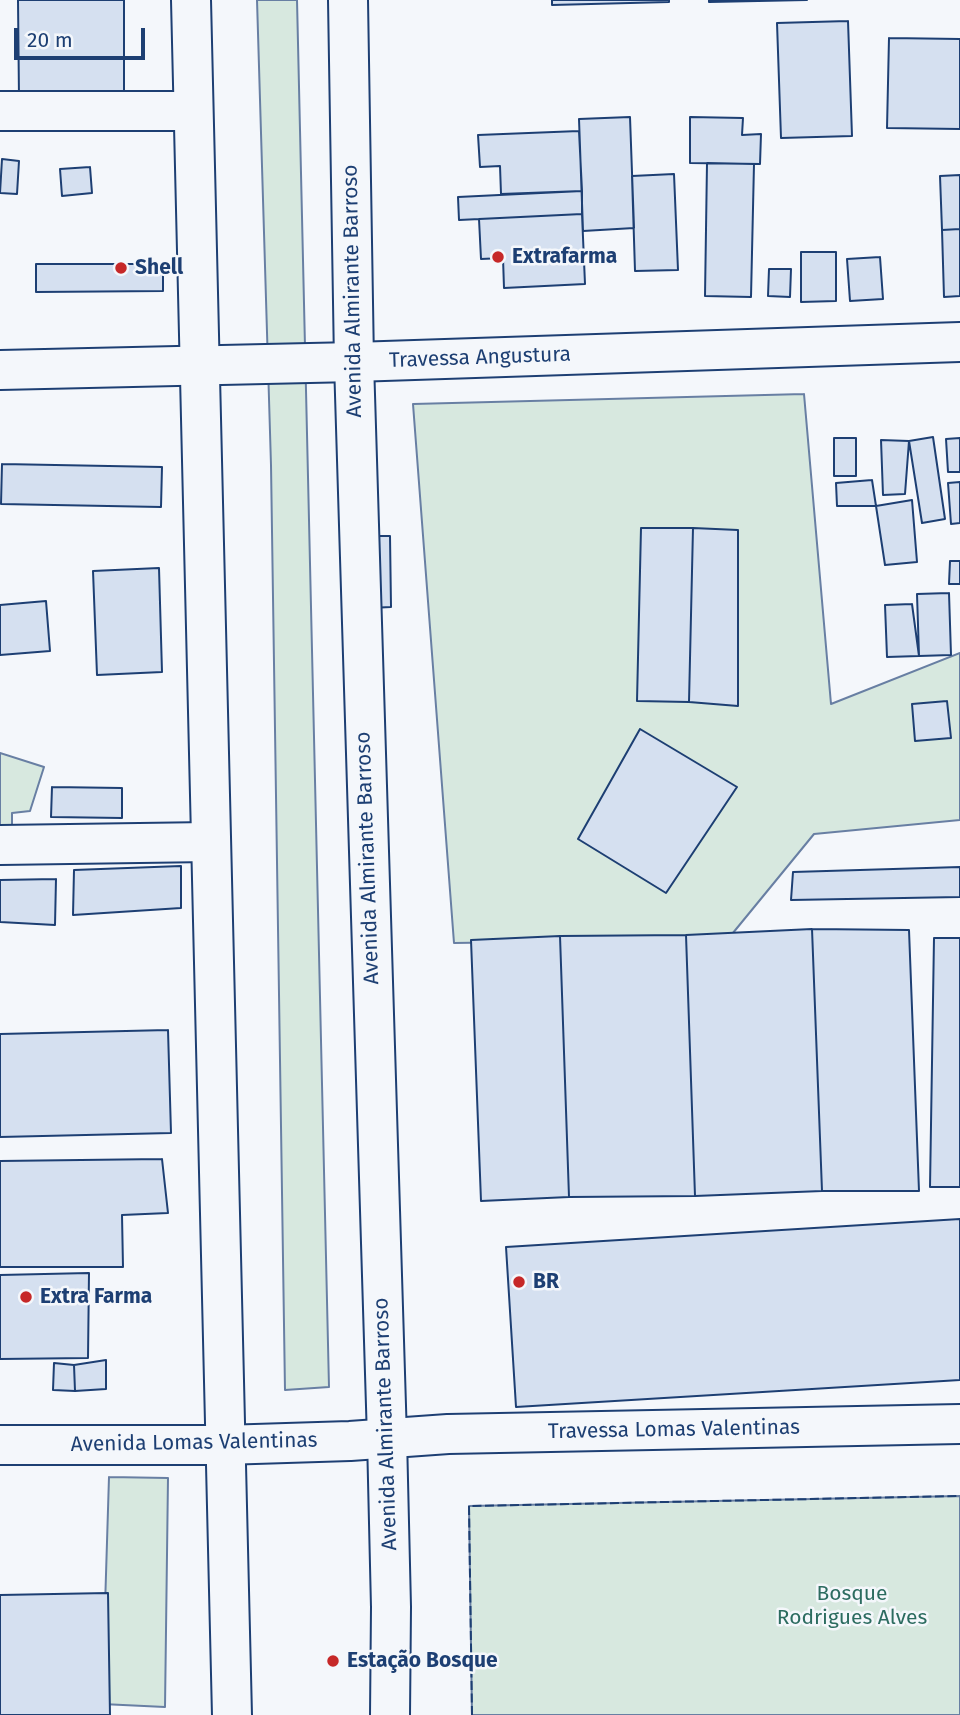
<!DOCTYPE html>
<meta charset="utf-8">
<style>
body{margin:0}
#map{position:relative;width:960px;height:1715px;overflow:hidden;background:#f4f7fb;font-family:"Fira Sans",sans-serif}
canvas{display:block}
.scale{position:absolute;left:14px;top:28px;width:131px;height:32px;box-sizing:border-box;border:4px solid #1d3f73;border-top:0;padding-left:9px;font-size:21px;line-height:24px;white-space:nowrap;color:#1d3f73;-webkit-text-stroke:5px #f4f7fb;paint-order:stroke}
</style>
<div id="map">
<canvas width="960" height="1715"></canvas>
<div class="scale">20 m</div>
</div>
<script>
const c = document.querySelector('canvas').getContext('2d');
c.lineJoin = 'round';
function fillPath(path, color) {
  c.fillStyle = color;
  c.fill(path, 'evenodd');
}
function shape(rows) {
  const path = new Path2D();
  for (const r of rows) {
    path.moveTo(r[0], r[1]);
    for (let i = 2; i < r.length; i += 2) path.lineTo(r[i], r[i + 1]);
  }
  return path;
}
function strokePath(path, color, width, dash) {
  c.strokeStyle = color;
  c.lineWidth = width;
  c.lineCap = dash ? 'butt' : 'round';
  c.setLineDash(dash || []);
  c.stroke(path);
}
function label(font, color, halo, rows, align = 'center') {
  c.font = font + ' "Fira Sans",sans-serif';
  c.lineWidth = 5;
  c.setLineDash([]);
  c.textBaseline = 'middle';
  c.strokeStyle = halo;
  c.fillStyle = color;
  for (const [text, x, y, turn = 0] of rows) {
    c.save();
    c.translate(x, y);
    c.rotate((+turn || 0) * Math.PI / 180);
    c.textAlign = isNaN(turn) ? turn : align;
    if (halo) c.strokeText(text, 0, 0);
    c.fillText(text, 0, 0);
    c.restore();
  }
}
const green = shape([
 [257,0,297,0,329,1387,285,1390,271,465,257,0],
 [804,394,831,704,960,653,960,820,814,834,728,939,454,943,413,404,804,394],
 [0,753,44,767,30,811,12,813,12,827,0,828,0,753],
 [109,1477,168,1478,165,1707,102,1704,109,1477],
 [960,1496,960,1715,472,1715,469,1506,960,1496]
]);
fillPath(green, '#d7e8df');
strokePath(green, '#687fa3', 2);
const building = shape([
 [18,0,124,0,124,96,19,98,18,0],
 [552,0,669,0,669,2,552,5,552,0],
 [709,0,807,0,709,2,709,0],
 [848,21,852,136,781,138,777,23,848,21],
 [889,38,960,39,960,129,887,128,889,38],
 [630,117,634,228,583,231,579,119,630,117],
 [690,117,743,118,742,135,761,134,760,164,690,163,690,117],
 [579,131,582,191,501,194,500,166,480,167,478,135,579,131],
 [2,159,19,161,17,194,0,193,2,159],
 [707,163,754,164,751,297,705,296,707,163],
 [90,167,92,193,62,196,60,169,90,167],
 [674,174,678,270,635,271,632,176,674,174],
 [960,175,960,229,942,230,940,176,960,175],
 [582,191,582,214,459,220,458,197,582,191],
 [582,214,585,284,504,288,503,258,481,259,479,219,582,214],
 [960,229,960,296,944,297,942,230,960,229],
 [801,252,836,252,836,301,801,302,801,252],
 [880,257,883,299,850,301,847,259,880,257],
 [36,264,163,264,163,291,36,292,36,264],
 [769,269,791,269,790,297,768,296,769,269],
 [933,437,945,519,922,523,909,441,933,437],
 [834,438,856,438,856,476,834,476,834,438],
 [960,438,960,472,948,472,946,439,960,438],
 [881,440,909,441,905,494,883,495,881,440],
 [2,464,162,467,161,507,1,504,2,464],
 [872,480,876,506,837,506,836,483,872,480],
 [960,482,960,523,951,524,948,483,960,482],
 [912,500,917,562,885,565,876,506,912,500],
 [641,528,693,528,689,702,637,701,641,528],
 [693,528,738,530,738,706,689,702,693,528],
 [369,536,390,536,391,607,370,608,369,536],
 [950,561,960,561,960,584,949,584,950,561],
 [159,568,162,672,97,675,93,571,159,568],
 [949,593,951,655,919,656,917,594,949,593],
 [46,601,50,651,0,655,0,605,46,601],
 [912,604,919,656,887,657,885,605,912,604],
 [947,701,951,738,915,741,912,704,947,701],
 [640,729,737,787,666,893,578,839,640,729],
 [52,787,122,788,122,818,51,817,52,787],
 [181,866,181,908,73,915,74,870,181,866],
 [960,867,960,897,791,900,793,872,960,867],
 [56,879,55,925,0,922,0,880,56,879],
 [812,929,822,1191,695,1196,686,935,812,929],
 [812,929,909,930,919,1191,822,1191,812,929],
 [686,935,695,1196,569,1197,560,936,686,935],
 [560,936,569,1197,481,1201,471,940,560,936],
 [934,938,960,938,960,1187,930,1187,934,938],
 [168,1030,171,1133,0,1137,0,1034,168,1030],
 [162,1159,168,1213,122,1215,123,1267,0,1267,0,1161,162,1159],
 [960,1219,960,1380,516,1407,506,1247,960,1219],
 [89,1273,88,1358,0,1359,0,1275,89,1273],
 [106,1360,106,1389,75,1391,74,1365,106,1360],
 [54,1363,74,1365,75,1391,53,1390,54,1363],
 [108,1593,110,1715,0,1715,0,1595,108,1593]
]);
fillPath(building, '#d5e0f0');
strokePath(building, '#1d3f73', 2);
const minor = shape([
 [0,111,193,111],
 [0,845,209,842]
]);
const tertiary = shape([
 [0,370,354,362,960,342],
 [0,1445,223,1445,350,1441,448,1434,960,1424]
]);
const trunk = shape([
 [191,0,232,1715],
 [348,0,354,362,387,1438,391,1607,390,1715]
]);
strokePath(minor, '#1d3f73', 42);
strokePath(tertiary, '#1d3f73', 42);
strokePath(trunk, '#1d3f73', 42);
strokePath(minor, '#f4f7fb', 38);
strokePath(tertiary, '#f4f7fb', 38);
strokePath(trunk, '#f4f7fb', 38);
strokePath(shape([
 [472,1715,469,1506,960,1496]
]), '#1d3f73', 2, [9, 3.5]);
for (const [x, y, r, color] of [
 [498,257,7,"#c62828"],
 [121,268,7,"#c62828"],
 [519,1282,7,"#c62828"],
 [26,1297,7,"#c62828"],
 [333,1661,7,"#c62828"]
]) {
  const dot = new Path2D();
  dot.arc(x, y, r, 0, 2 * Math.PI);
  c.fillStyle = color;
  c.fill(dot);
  strokePath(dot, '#f4f7fb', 2.5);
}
label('bold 21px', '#1d3f73', '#f4f7fb', [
 ["Extrafarma",512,257],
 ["Shell",135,268],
 ["BR",533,1282],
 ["Extra Farma",40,1297],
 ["Estação Bosque",347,1661]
], 'left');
label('21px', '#1d3f73', '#f4f7fb', [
 ["Avenida Almirante Barroso",353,291,-91],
 ["Travessa Angustura",480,358,-2],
 ["Avenida Almirante Barroso",368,858,-92],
 ["Avenida Almirante Barroso",386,1424,-92],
 ["Travessa Lomas Valentinas",674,1430,-1],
 ["Avenida Lomas Valentinas",194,1443,-1]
]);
label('21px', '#2c6c60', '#f4f7fb', [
 ["Bosque",852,1594],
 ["Rodrigues Alves",852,1618]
]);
</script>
